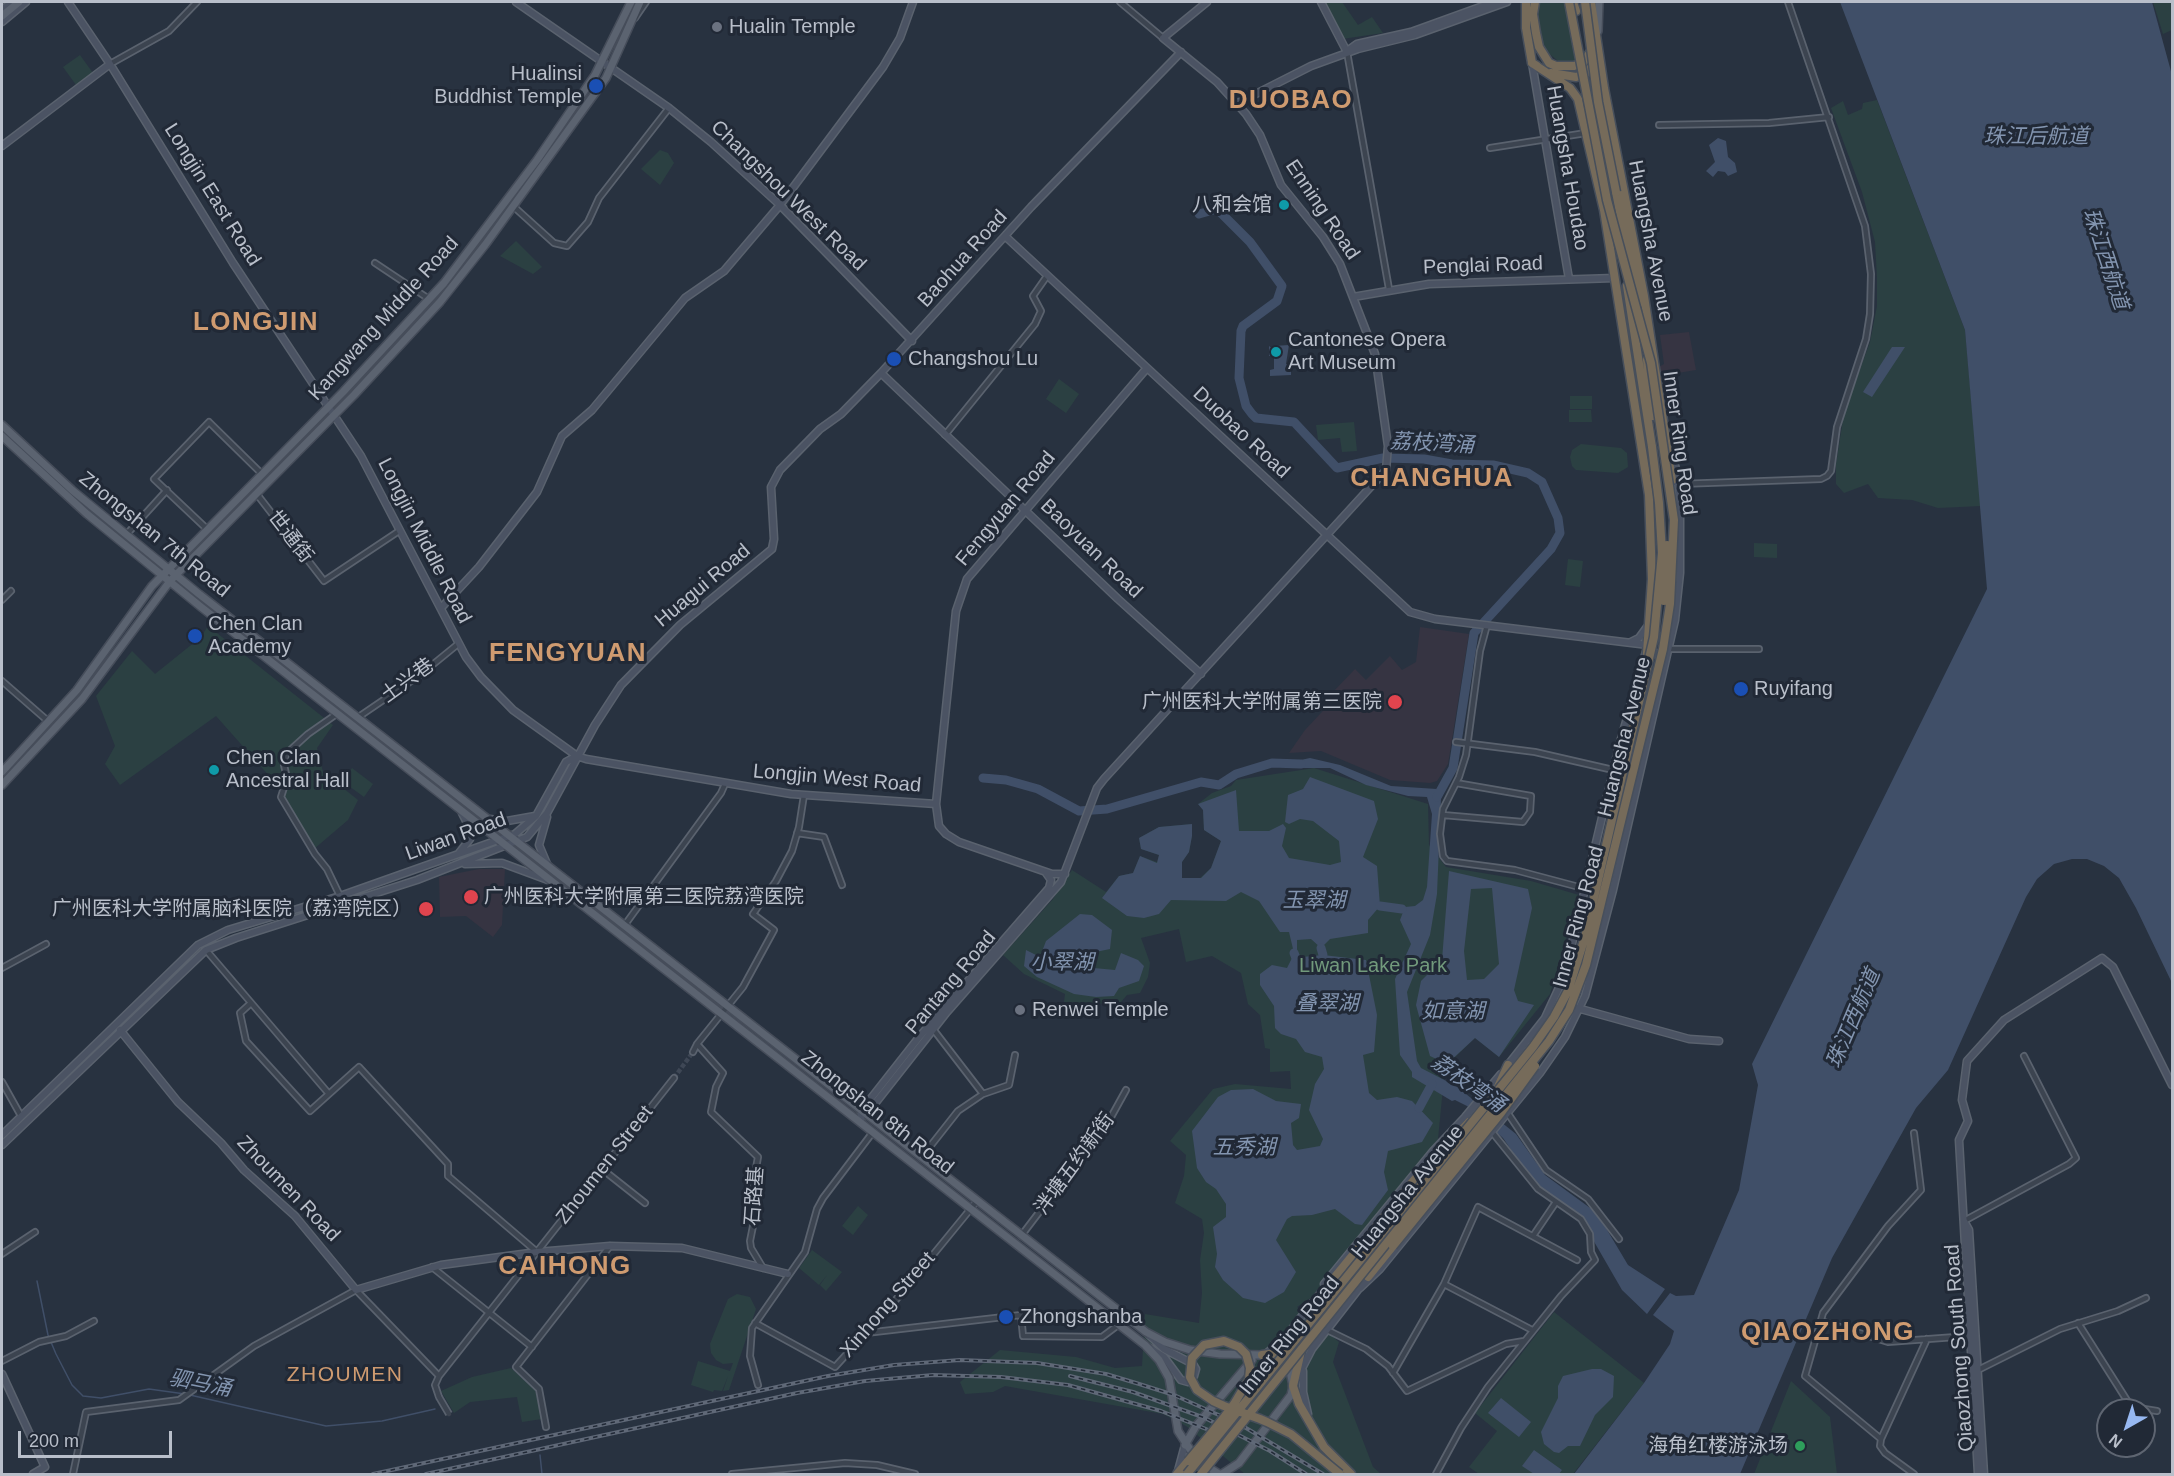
<!DOCTYPE html>
<meta charset="utf-8">
<style>
body{margin:0}
#map{position:relative;width:2174px;height:1476px;overflow:hidden;background:#283240;font-family:Helvetica,sans-serif}
canvas{display:block}
.frame{position:absolute;inset:0;border:3px solid #b9bfca;pointer-events:none}
.north{position:absolute;left:2096px;top:1398px;width:60px;height:60px;box-sizing:border-box;background:#212936;border:2px solid #5e6571;border-radius:50%;rotate:219deg;font-size:16px;font-weight:700;line-height:24px;text-align:center;color:#b9bfca}
.north::after{content:'';display:block;margin:auto;width:21px;height:27px;background:#97b8f1;clip-path:polygon(50% 0,100% 100%,50% 72%,0 100%)}
.scale{position:absolute;left:18px;top:1431px;width:154px;height:27px;box-sizing:border-box;border:3px solid #b9bfca;border-top:0;padding-left:8px;font-size:18px;line-height:21px;white-space:nowrap;color:#b9bfca;-webkit-text-stroke:4px #212936;paint-order:stroke}
</style>
<div id="map">
<canvas width="2174" height="1476"></canvas>
<div class="frame"></div>
<div class="north">N</div>
<div class="scale">200 m</div>
</div>
<script>
const c = document.querySelector('canvas').getContext('2d');
c.lineJoin = 'round';
function fillPath(path, color) {
  c.fillStyle = color;
  c.fill(path, 'evenodd');
}
function shape(rows) {
  const path = new Path2D();
  for (const r of rows) {
    path.moveTo(r[0], r[1]);
    for (let i = 2; i < r.length; i += 2) path.lineTo(r[i], r[i + 1]);
  }
  return path;
}
function strokePath(path, color, width, dash) {
  c.strokeStyle = color;
  c.lineWidth = width;
  c.lineCap = dash ? 'butt' : 'round';
  c.setLineDash(dash || []);
  c.stroke(path);
}
function label(font, color, halo, rows, align = 'center') {
  c.font = font + ' Helvetica,"Noto Sans SC",sans-serif';
  c.lineWidth = 6;
  c.setLineDash([]);
  c.textBaseline = 'middle';
  c.strokeStyle = halo;
  c.fillStyle = color;
  for (const [text, x, y, turn = 0] of rows) {
    c.save();
    c.translate(x, y);
    c.rotate((+turn || 0) * Math.PI / 180);
    c.textAlign = isNaN(turn) ? turn : align;
    if (halo) c.strokeText(text, 0, 0);
    c.fillText(text, 0, 0);
    c.restore();
  }
}
fillPath(shape([
 [1689,332,1696,370,1660,376,1659,367,1664,364,1660,335],
 [1420,627,1469,634,1448,764,1437,781,1430,783,1390,780,1321,751,1289,753,1305,730,1336,697,1332,693,1355,669,1366,680,1390,656,1402,670,1416,662],
 [479,869,505,869,502,925,493,937,466,916,440,917,439,877]
]), '#363442');
fillPath(shape([
 [1324,2,1342,2,1358,25,1372,17,1383,33,1342,39],
 [1540,2,1566,2,1576,61,1558,61,1547,52,1539,33,1537,14],
 [2153,2,2172,2,2172,30,2163,34],
 [80,55,93,73,76,85,63,67],
 [1877,100,1965,330,1981,506,1938,508,1912,500,1878,498,1868,484,1844,493,1836,484,1836,464,1844,413,1870,342,1877,306,1877,278,1875,242,1862,192,1831,108,1843,101,1848,115,1862,109,1863,103],
 [660,150,668,153,674,163,660,185,641,169],
 [516,241,542,267,533,274,500,256],
 [1059,379,1079,394,1066,413,1046,399],
 [1570,396,1592,396,1592,409,1570,409],
 [1569,410,1591,410,1592,422,1569,422],
 [1354,422,1357,451,1342,452,1340,438,1318,440,1316,425],
 [1581,444,1621,448,1627,453,1628,467,1618,473,1576,470,1572,466,1570,457,1572,450],
 [1754,543,1777,544,1777,558,1754,557],
 [1568,559,1583,561,1580,587,1565,585],
 [208,626,333,725,317,748,323,772,358,800,348,820,314,849,279,787,216,716,120,785,105,764,115,746,96,696,132,651,155,674,201,637],
 [352,768,373,784,364,797,342,781],
 [1314,768,1428,804,1429,845,1446,867,1531,881,1579,895,1550,994,1499,1057,1475,1038,1445,1067,1438,1139,1312,1297,1297,1307,1339,1342,1333,1362,1373,1467,1381,1474,1245,1474,1186,1426,1163,1414,1005,1386,993,1392,965,1394,960,1382,1000,1350,1076,1357,1115,1368,1142,1366,1145,1314,1199,1323,1202,1293,1200,1260,1204,1233,1202,1219,1175,1203,1184,1176,1186,1155,1170,1141,1213,1089,1235,1084,1291,1089,1290,1071,1270,1072,1270,1049,1265,1048,1260,1015,1248,1004,1241,973,1212,956,1186,962,1179,929,1141,938,1150,963,1148,977,1140,993,1127,995,1121,1002,1107,1004,1064,1002,1065,994,1024,974,1003,955,1053,899,1072,870,1106,892,1119,876,1133,873,1140,856,1157,862,1159,855,1141,849,1139,838,1159,827,1192,824,1192,836,1189,852,1182,862,1182,878,1200,878,1211,868,1221,841,1204,830,1203,810,1198,804,1212,793,1231,786,1236,780],
 [858,1206,868,1215,853,1235,842,1226],
 [812,1250,842,1272,826,1291,820,1285,827,1275,819,1285,799,1268],
 [737,1294,750,1297,756,1309,729,1390,723,1391,728,1376,722,1391,714,1390,713,1392,691,1385,698,1361,730,1371,733,1363,723,1364,716,1360,711,1353,710,1344,728,1299],
 [1554,1312,1644,1383,1573,1474,1479,1474,1469,1467,1497,1431,1475,1413],
 [511,1368,535,1390,542,1419,522,1422,517,1397,470,1402,454,1413,441,1391,472,1377],
 [1791,1381,1830,1417,1837,1474,1754,1474]
]), '#2b4042');
fillPath(shape([
 [1840,2,2152,2,2172,75,2172,983,2136,908,2119,878,2104,866,2087,859,2072,859,2054,864,2037,879,2026,897,1948,1070,1916,1108,1832,1258,1740,1474,1574,1474,1644,1383,1670,1344,1674,1331,1653,1315,1670,1293,1676,1296,1694,1295,1739,1190,1758,1085,1752,1064,1987,589,1965,330],
 [1718,138,1726,141,1728,157,1735,163,1737,172,1728,176,1725,172,1718,171,1713,177,1706,171,1715,162,1709,145],
 [1289,345,1286,364,1291,364,1291,375,1270,376,1270,370,1274,369,1274,356,1269,356,1269,346,1278,353,1280,351,1274,346],
 [1892,347,1905,347,1872,397,1863,392],
 [1310,758,1340,765,1391,786,1437,789,1443,795,1441,798,1437,894,1430,935,1407,992,1417,1061,1421,1068,1456,1086,1516,1134,1545,1175,1597,1213,1628,1265,1665,1289,1647,1314,1622,1290,1581,1219,1538,1189,1503,1138,1467,1106,1455,1100,1452,1101,1412,1077,1412,1072,1400,1055,1395,979,1411,944,1400,920,1405,907,1415,906,1423,900,1427,887,1432,814,1427,797,1408,796,1366,785,1330,768,1293,768,1291,762],
 [1310,777,1374,801,1378,819,1363,857,1377,866,1380,906,1368,920,1368,933,1330,939,1321,948,1311,939,1297,940,1297,950,1294,953,1289,932,1280,932,1259,901,1241,892,1226,901,1171,900,1159,914,1144,918,1127,916,1102,898,1119,876,1133,873,1140,856,1157,863,1159,855,1141,849,1139,838,1159,827,1192,824,1192,836,1189,852,1182,862,1182,878,1201,878,1211,868,1221,841,1204,830,1203,810,1198,804,1236,790,1239,831,1269,831,1283,824,1286,828,1282,846,1289,858,1330,865,1341,862,1339,841,1313,821,1300,819,1289,824,1285,822,1288,795,1303,789],
 [1449,871,1528,889,1532,908,1514,990,1518,1001,1534,1005,1499,1057,1475,1038,1447,1064,1430,1056,1416,1005,1421,981,1442,960],
 [1492,888,1499,964,1484,979,1467,980,1464,951,1471,889],
 [1080,914,1092,915,1112,930,1110,949,1086,954,1083,967,1115,970,1121,953,1138,960,1144,966,1139,981,1119,988,1114,996,1096,997,1074,994,1037,977,1024,966,1026,950,1040,957,1046,941],
 [1323,955,1366,960,1377,1015,1374,1052,1363,1055,1369,1093,1377,1100,1397,1097,1412,1101,1433,1123,1422,1142,1388,1151,1384,1172,1388,1190,1362,1225,1355,1224,1335,1209,1312,1215,1292,1216,1287,1219,1276,1240,1296,1272,1284,1292,1265,1303,1243,1298,1223,1280,1215,1267,1217,1254,1213,1227,1226,1217,1226,1204,1216,1189,1206,1182,1197,1168,1192,1131,1218,1097,1231,1090,1253,1089,1276,1101,1301,1104,1299,1118,1291,1123,1293,1145,1297,1150,1320,1146,1323,1139,1309,1110,1315,1084,1324,1069,1322,1057,1305,1052,1296,1039,1281,1034,1275,1028,1274,1006,1260,985,1260,974,1272,965,1287,968,1292,958],
 [1592,1369,1601,1369,1614,1376,1613,1397,1595,1415,1580,1446,1568,1446,1559,1453,1554,1452,1544,1444,1541,1432,1558,1398,1558,1386,1563,1376],
 [1501,1398,1531,1422,1519,1437,1488,1413],
 [1534,1450,1562,1470,1559,1474,1534,1474,1522,1466]
]), '#404f68');
strokePath(shape([
 [37,1281,48,1335,56,1354,72,1385,83,1396,101,1398,149,1389,185,1394],
 [190,1395,326,1426,382,1421,435,1409],
 [540,1455,542,1474]
]), '#404f68', 1.5);
strokePath(shape([
 [1199,214,1217,209,1250,242,1282,286,1277,301,1243,326,1241,331,1239,378,1246,406,1252,414,1256,418,1294,422,1337,468,1383,458,1424,459,1452,464,1493,465,1528,473,1542,482,1558,518,1560,533,1551,549,1474,633,1453,768,1437,797],
 [983,778,1006,780,1038,789,1079,811,1107,809,1201,782,1219,785,1236,774,1272,763,1301,764],
 [1380,906,1402,909],
 [1321,948,1323,955],
 [1294,953,1296,958],
 [1419,1108,1432,1084]
]), '#404f68', 9);
strokePath(shape([
 [674,1078,693,1052]
]), '#3e4755', 4.5, [4.5, 2]);
const street = shape([
 [1120,2,1163,38],
 [635,18,646,2],
 [1347,52,1389,289],
 [110,64,169,31,197,2],
 [1659,125,1769,123,1829,117],
 [1490,148,1586,133],
 [513,206,554,243,567,246,588,222,599,198,669,108],
 [375,263,429,299],
 [945,435,1035,324,1041,311,1033,296,1047,276],
 [1679,484,1821,479,1827,476,1831,471,1837,427,1866,339,1870,314,1871,274,1865,226,1788,2],
 [256,493,324,581,399,531],
 [208,530,154,479,209,422,262,474],
 [126,535,167,490],
 [2,600,11,591],
 [1487,625,1480,651,1466,755,1459,777,1443,809,1440,834,1443,856,1447,861,1515,870,1594,891],
 [1670,649,1759,649],
 [2,681,49,722],
 [338,713,308,734,286,754,284,765,287,778,281,797,315,854,327,869,340,896],
 [357,718,420,675,458,644],
 [1456,742,1535,752,1622,772],
 [1443,815,1523,822,1530,812,1531,796,1456,783],
 [797,833,824,837,842,885],
 [624,926,721,793,725,784],
 [206,950,329,1094],
 [2,968,46,944],
 [251,1003,240,1013,246,1041,310,1111,359,1067,448,1164,448,1176,537,1252],
 [933,1029,983,1094],
 [697,1044,723,1073,716,1087,711,1112,758,1157,753,1185,755,1216,750,1241,751,1248,763,1268],
 [693,1052,697,1044,743,987,774,930,753,914,776,881,792,851,799,827,804,795],
 [2,1082,21,1116],
 [1507,1112,1546,1170,1588,1199,1619,1239],
 [921,1158,958,1111,983,1094,1009,1085,1015,1055],
 [602,1169,645,1203],
 [1964,1221,2069,1164,2076,1158,2024,1056],
 [1021,1236,1110,1119,1126,1090],
 [1533,1236,1556,1202],
 [2,1254,35,1232],
 [432,1267,532,1347],
 [1444,1284,1478,1207,1577,1260],
 [1821,1321,1888,1342,1969,1336],
 [755,1323,835,1367,901,1294,977,1201],
 [2078,1323,2128,1402,2138,1408,2157,1411],
 [1327,1330,1366,1349,1388,1366,1407,1391,1506,1344,1524,1341],
 [866,1333,1021,1315,1023,1336,1102,1337,1118,1325],
 [2,1361,39,1342,66,1336,94,1321],
 [1976,1371,2060,1329,2118,1311,2146,1298],
 [1393,1373,1444,1284,1532,1330],
 [758,1385,750,1356,752,1328,805,1252,817,1209,823,1198,873,1132],
 [439,1397,435,1385,439,1376,674,1078],
 [546,1427,539,1389,516,1367,610,1246],
 [1881,1439,1805,1376,1823,1313,1888,1226,1921,1190,1914,1133],
 [73,1474,86,1412,179,1400,254,1346,356,1290,439,1376],
 [732,1474,845,1463,877,1465,915,1474],
 [1436,1474,1461,1428,1488,1387,1561,1296,1595,1260,1591,1252,1590,1234,1581,1219,1538,1189,1492,1132],
 [1914,1474,1885,1453,1880,1446,1881,1439,1927,1339]
]);
const secondary = shape([
 [68,2,110,64,233,263,361,456,466,657,481,677,513,710,577,756,586,759,791,794,936,804],
 [516,2,669,108,711,142,780,205,912,341],
 [1321,2,1347,52],
 [2,10,12,2],
 [2,22,26,2],
 [1350,49,1357,44,1411,32,1494,2],
 [1532,63,1569,279],
 [1238,103,1311,66,1358,49,1415,35,1507,2],
 [2,146,110,64],
 [1005,236,1410,612,1435,619,1648,645,1661,659],
 [1353,297,1429,284,1615,278],
 [881,373,1118,599,1201,674],
 [441,608,479,567,537,492,562,436,592,410,685,298,724,271,780,205,883,67,900,38,913,2],
 [1631,642,1639,638,1647,627],
 [489,819,507,821,535,816],
 [459,853,470,839,469,827,462,813],
 [465,864,502,863,548,880],
 [547,864,539,845,547,817],
 [1065,874,1052,874,959,842,946,834,939,826,936,804,956,611,967,579,1147,368],
 [1577,1008,1689,1039,1719,1041],
 [120,1030,178,1102,221,1143,244,1170,295,1216,356,1290,441,1265,537,1252,610,1246,682,1248,788,1274],
 [1507,1066,1545,1018,1564,977,1619,746,1647,648],
 [866,1115,947,1012,1061,882,1097,788,1104,779,1386,470,1388,446,1375,354,1340,264,1323,237,1281,185,1260,135,1246,114,1217,82,1163,38,1207,2],
 [861,1122,861,1111,920,1036,1049,888,1051,880,1046,873],
 [2,1135,198,945,228,930,340,896,515,834,536,816,566,762,577,756],
 [2,1145,206,950,236,938,417,880,527,837,547,813,595,725,621,685,680,625,772,549,774,539,771,487,780,470,820,429,841,414,881,373,1031,207,1181,52],
 [1964,1221,1969,1230,1984,1474],
 [1324,1284,1433,1151,1465,1117,1501,1074],
 [1360,1288,1380,1269,1540,1073,1565,1037,1585,996,1613,890,1675,620,1680,573,1680,502,1677,472,1671,452],
 [1148,1347,1164,1357,1181,1380,1188,1382,1194,1376,1196,1369,1193,1364,1164,1349,1149,1335],
 [1267,1353,1285,1338,1308,1308],
 [1303,1371,1303,1392,1308,1414],
 [2,1374,45,1467,33,1474],
 [1297,1378,1312,1349,1361,1286],
 [1178,1471,1185,1445],
 [1978,1474,1959,1140,1968,1121,1962,1100,1967,1061,2004,1020,2102,958,2113,967,2172,1085]
]);
const primary = shape([
 [2,16,19,2],
 [1598,31,1599,2],
 [2,425,72,490,199,594,1146,1332,1165,1342,1190,1350,1220,1354,1265,1355],
 [2,436,87,514,201,607,1145,1345,1159,1360,1169,1378,1178,1431,1195,1457],
 [2,772,77,690,152,586,343,392,444,283,537,160,595,75,631,2],
 [2,785,82,699,170,581,354,395,440,302,485,245,606,78,640,2],
 [1185,1445,1196,1426,1252,1360],
 [1203,1464,1219,1474],
 [1222,1474,1239,1463,1291,1395,1293,1386,1290,1371,1275,1358]
]);
const highway = shape([
 [1526,2,1526,28,1532,63,1537,66],
 [1535,2,1533,14,1536,33,1539,47,1549,63,1556,66,1574,66,1583,63,1593,48],
 [1573,2,1576,11],
 [1591,2,1604,88,1644,296,1672,480],
 [1532,63,1570,88,1578,99,1604,210,1649,495,1652,579,1647,653],
 [1551,73,1576,77,1585,74,1595,63],
 [1616,192,1638,304],
 [1627,286,1652,447],
 [1647,360,1653,416],
 [1497,1089,1508,1065],
 [1368,1277,1393,1246],
 [1307,1311,1414,1180,1469,1122],
 [1301,1351,1293,1386,1299,1404,1324,1447,1351,1474],
 [1262,1355,1277,1353,1290,1346],
 [1177,1474,1188,1461]
]);
strokePath(street, '#5a626e', 8);
strokePath(secondary, '#5a626e', 9);
strokePath(primary, '#464d5a', 10);
strokePath(highway, '#474f5b', 11);
strokePath(street, '#3c4450', 4.5);
strokePath(secondary, '#4b5363', 6);
strokePath(primary, '#5b6370', 7);
strokePath(highway, '#766b5a', 8);
const rail = shape([
 [1070,1376,1133,1392,1205,1418,1270,1451,1306,1474],
 [373,1474,828,1376,894,1365,960,1360,1037,1363,1106,1374,1136,1383,1174,1395,1241,1425,1323,1474],
 [426,1474,797,1393,865,1381,933,1375,1001,1377,1068,1385,1161,1411,1226,1437]
]);
strokePath(rail, '#5f6877', 4);
strokePath(rail, '#212936', 1.5, [4.5]);
const streetBridge = shape([
 [439,1397,449,1414]
]);
const highwayBridge = shape([
 [1585,2,1598,102,1616,192],
 [1664,601,1667,545],
 [1393,1246,1501,1113,1535,1066],
 [1188,1461,1209,1436,1225,1416,1234,1404,1249,1379,1250,1368,1246,1354,1239,1347,1224,1341,1204,1345,1192,1358,1190,1377,1197,1390,1213,1401,1224,1406,1249,1415,1260,1419,1267,1422,1291,1434,1340,1474],
 [1187,1474,1533,1047,1554,1017,1568,991,1585,937,1654,637,1662,553,1659,503,1652,447],
 [1201,1474,1549,1041,1569,1010,1586,965,1663,649,1670,604,1674,520,1651,363,1607,200,1569,2]
]);
strokePath(streetBridge, '#5a626e', 8, []);
strokePath(highwayBridge, '#474f5b', 11, []);
strokePath(streetBridge, '#3c4450', 4.5);
strokePath(highwayBridge, '#766b5a', 8);
for (const [x, y, r, color] of [
 [717,27,6,"#6b7280"],
 [596,86,8,"#1a4fb4"],
 [1284,205,6,"#0f9aa8"],
 [1276,352,6,"#0f9aa8"],
 [894,359,8,"#1a4fb4"],
 [195,636,8,"#1a4fb4"],
 [1741,689,8,"#1a4fb4"],
 [1395,702,8,"#e0444e"],
 [214,770,6,"#0f9aa8"],
 [471,897,8,"#e0444e"],
 [426,909,8,"#e0444e"],
 [1020,1010,6,"#6b7280"],
 [1006,1317,8,"#1a4fb4"],
 [1800,1446,6,"#2e9e5b"]
]) {
  const dot = new Path2D();
  dot.arc(x, y, r, 0, 2 * Math.PI);
  c.fillStyle = color;
  c.fill(dot);
  strokePath(dot, '#212936', 2);
}
label('20px', '#b9bfca', '#212936', [
 ["Hualin Temple",729,27],
 ["Hualinsi",582,74,"right"],
 ["Buddhist Temple",582,97,"right"],
 ["八和会馆",1272,205,"right"],
 ["Cantonese Opera",1288,340],
 ["Art Museum",1288,363],
 ["Changshou Lu",908,359],
 ["Chen Clan",208,624],
 ["Academy",208,647],
 ["Ruyifang",1754,689],
 ["广州医科大学附属第三医院",1382,702,"right"],
 ["Chen Clan",226,758],
 ["Ancestral Hall",226,781],
 ["广州医科大学附属第三医院荔湾医院",484,897],
 ["广州医科大学附属脑科医院（荔湾院区）",412,909,"right"],
 ["Renwei Temple",1032,1010],
 ["Zhongshanba",1020,1317],
 ["海角红楼游泳场",1788,1446,"right"]
], 'left');
label('20px', '#b9bfca', '#212936', [
 ["Huangsha Houdao",1567,168,80],
 ["Longjin East Road",212,195,58],
 ["Changshou West Road",788,196,44],
 ["Enning Road",1322,210,56],
 ["Huangsha Avenue",1650,241,79],
 ["Baohua Road",963,259,-48],
 ["Penglai Road",1483,266,-2],
 ["Kangwang Middle Road",384,319,-48],
 ["Duobao Road",1241,433,43],
 ["Inner Ring Road",1679,443,82],
 ["Fengyuan Road",1006,509,-50],
 ["Zhongshan 7th Road",154,535,39],
 ["世通街",290,537,52],
 ["Longjin Middle Road",424,541,63],
 ["Baoyuan Road",1091,549,44],
 ["Huagui Road",703,586,-40],
 ["土兴巷",408,681,-36],
 ["Huangsha Avenue",1625,737,-76],
 ["Longjin West Road",837,779,5],
 ["Liwan Road",456,837,-20],
 ["Inner Ring Road",1579,917,-75],
 ["Pantang Road",951,983,-50],
 ["Zhongshan 8th Road",877,1113,38],
 ["泮塘五约新街",1075,1164,-54],
 ["Zhoumen Street",605,1165,-52],
 ["Zhoumen Road",288,1189,46],
 ["Huangsha Avenue",1408,1192,-51],
 ["石路基",755,1196,-86],
 ["Xinhong Street",888,1305,-49],
 ["Inner Ring Road",1290,1336,-51],
 ["Qiaozhong South Road",1960,1348,-94]
]);
label('20px', '#729a7c', '#212936', [
 ["Liwan Lake Park",1373,966]
]);
label('italic 21px', '#8395b0', '#212936', [
 ["珠江后航道",2036,137],
 ["珠江西航道",2105,259,72],
 ["荔枝湾涌",1432,444,3],
 ["玉翠湖",1314,901],
 ["小翠湖",1062,963],
 ["叠翠湖",1327,1004],
 ["如意湖",1453,1012],
 ["珠江西航道",1854,1019,-67],
 ["荔枝湾涌",1468,1084,35],
 ["五秀湖",1244,1148],
 ["驷马涌",200,1384,11]
]);
c.letterSpacing = '1.5px';
label('21px', '#cf9b70', '#212936', [
 ["ZHOUMEN",345,1375]
]);
c.letterSpacing = '0px';
c.letterSpacing = '1.5px';
label('bold 26px', '#cf9b70', '#212936', [
 ["DUOBAO",1291,101],
 ["LONGJIN",256,323],
 ["CHANGHUA",1432,479],
 ["FENGYUAN",568,654],
 ["CAIHONG",565,1267],
 ["QIAOZHONG",1828,1333]
]);
c.letterSpacing = '0px';
</script>
